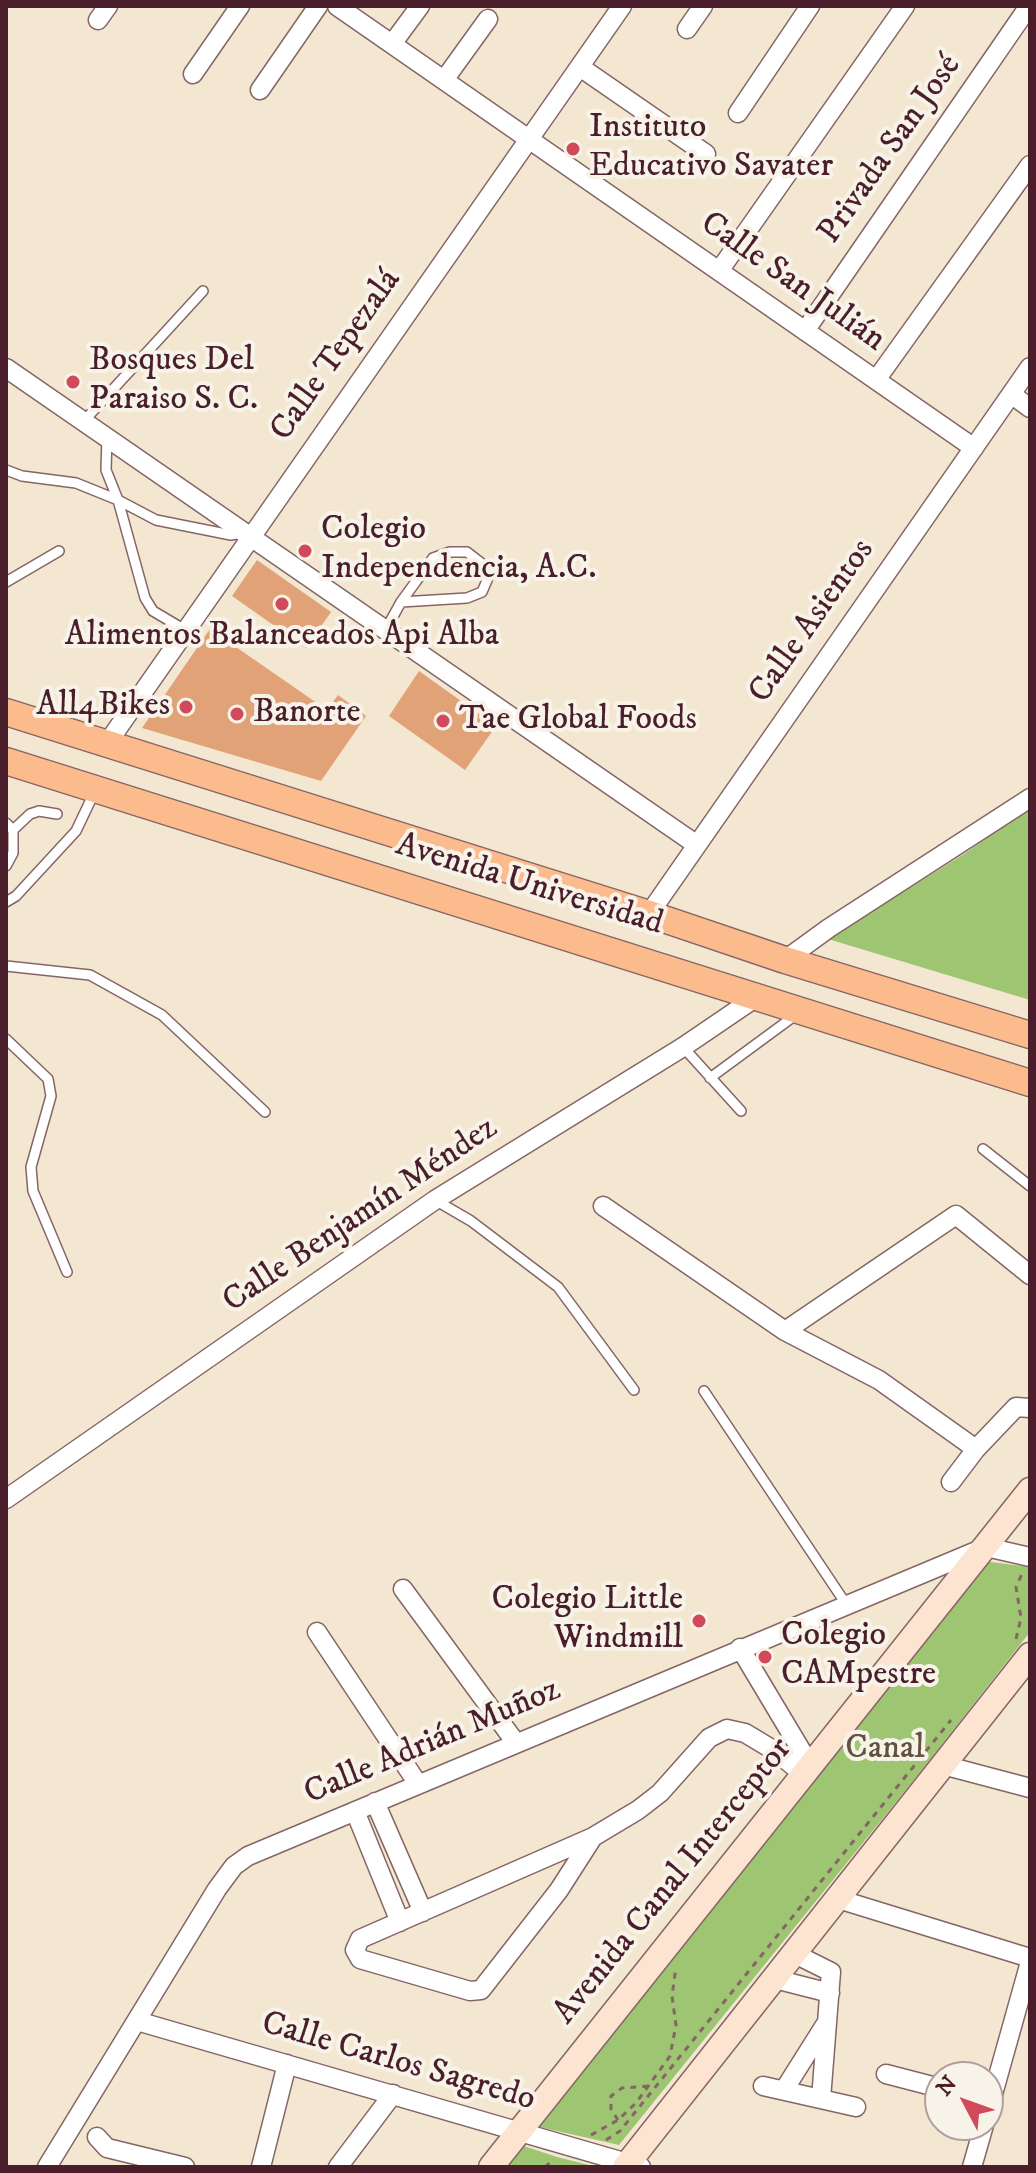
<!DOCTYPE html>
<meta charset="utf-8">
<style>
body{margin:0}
#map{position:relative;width:1036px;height:2173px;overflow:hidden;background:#f3e7d1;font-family:"IM FELL DW Pica",serif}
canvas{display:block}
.frame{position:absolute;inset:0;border:8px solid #4a1f2b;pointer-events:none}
.north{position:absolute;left:924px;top:2061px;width:80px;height:80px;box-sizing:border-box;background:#f7f3e8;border:2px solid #b29e9c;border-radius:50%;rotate:311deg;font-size:22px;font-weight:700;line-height:32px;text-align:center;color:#4a1f2b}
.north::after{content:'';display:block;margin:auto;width:28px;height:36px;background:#d1495b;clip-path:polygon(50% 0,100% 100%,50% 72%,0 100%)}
</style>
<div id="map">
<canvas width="1036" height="2173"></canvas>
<div class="frame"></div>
<div class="north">N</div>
</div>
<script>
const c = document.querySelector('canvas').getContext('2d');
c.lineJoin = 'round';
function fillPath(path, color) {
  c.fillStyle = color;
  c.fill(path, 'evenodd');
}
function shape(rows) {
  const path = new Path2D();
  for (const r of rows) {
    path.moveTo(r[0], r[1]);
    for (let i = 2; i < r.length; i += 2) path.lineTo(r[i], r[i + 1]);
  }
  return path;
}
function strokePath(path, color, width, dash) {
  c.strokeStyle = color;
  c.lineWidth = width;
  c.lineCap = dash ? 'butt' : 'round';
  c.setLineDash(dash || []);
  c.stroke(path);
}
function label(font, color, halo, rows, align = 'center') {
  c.font = font + ' "IM FELL DW Pica",serif';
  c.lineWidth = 8;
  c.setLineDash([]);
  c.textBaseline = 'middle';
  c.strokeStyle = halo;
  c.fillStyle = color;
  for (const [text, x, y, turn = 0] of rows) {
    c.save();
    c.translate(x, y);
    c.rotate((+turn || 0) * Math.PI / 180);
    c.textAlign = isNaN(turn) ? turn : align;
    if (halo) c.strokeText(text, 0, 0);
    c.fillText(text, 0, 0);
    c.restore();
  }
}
fillPath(shape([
 [1030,808,1030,1000,828,939,964,854],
 [983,1561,1030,1567,1030,1632,921,1771,619,2145,535,2126],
 [521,2145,557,2157,597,2167,504,2167]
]), '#9ec571');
fillPath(shape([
 [257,560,331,612,306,648,232,596],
 [210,629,327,710,338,695,366,716,321,781,142,728],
 [419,671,496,726,465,770,389,716]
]), '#e0a276');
const lane = shape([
 [83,422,203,291],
 [107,438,106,470,118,500,145,598,153,611,185,630],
 [6,470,22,476,76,483,118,500,156,520,231,535,243,533],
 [6,582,59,551],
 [385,631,401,602,433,558,450,552,467,552,485,566,488,578,482,592,467,598,401,602],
 [6,823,13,830,13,853,6,866],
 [13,830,30,814,39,811,57,814],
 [6,902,16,896,76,831,95,791],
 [6,966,90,975,162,1015,265,1112],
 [6,1039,48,1079,51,1096,31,1167,33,1191,67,1272],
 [683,1047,741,1111],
 [710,1078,797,1014],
 [983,1149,1030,1186],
 [435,1200,471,1221,558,1287,634,1390],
 [704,1391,848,1607]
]);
const street = shape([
 [337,6,974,448],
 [98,20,108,6],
 [687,29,703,6],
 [392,44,420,6],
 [580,67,706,154],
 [193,74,240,6],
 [444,80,488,19],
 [260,90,318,6],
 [738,113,810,6],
 [719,271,905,6],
 [805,331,1029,6],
 [6,368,697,845],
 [876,380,1030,165],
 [1011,394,1030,408],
 [106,745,622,6],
 [649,914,1030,367],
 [785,960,829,928,1030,798],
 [603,1206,785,1331,879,1380,976,1449],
 [785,1331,956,1215,1030,1275],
 [951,1482,976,1449,1016,1407,1030,1408],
 [6,1499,435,1200,683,1047,758,996],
 [403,1589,516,1743],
 [317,1632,418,1784],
 [740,1648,810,1765],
 [943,1765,1030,1788],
 [375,1802,423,1912],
 [355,1811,400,1922],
 [593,1837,559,1890,481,1990,470,1991,360,1959,355,1950,360,1939,593,1837,638,1810,660,1793,709,1738,727,1729,745,1733,775,1751,803,1774],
 [838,1899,1030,1958],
 [795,1954,831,1972,821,2099],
 [775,1979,830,1993],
 [137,2021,641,2167],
 [886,2074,940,2088],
 [763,2086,856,2107],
 [784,2090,825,2025],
 [988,2112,1030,1962],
 [97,2137,107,2148,185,2167],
 [47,2167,217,1889,234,1866,248,1856,986,1547,1030,1557],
 [261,2167,287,2064],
 [338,2167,393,2094],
 [972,2167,984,2125]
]);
const secondary = shape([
 [491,2167,1030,1490],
 [625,2167,1030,1655]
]);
const primary = shape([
 [6,712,649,914,785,960,1030,1035],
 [6,761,1030,1083]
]);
strokePath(lane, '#856565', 12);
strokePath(street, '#856565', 21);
strokePath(secondary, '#856565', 27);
strokePath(primary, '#856565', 29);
strokePath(shape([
 [1016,1639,1021,1618,1016,1587,1022,1574],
 [618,2120,611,2109,611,2096,622,2088,649,2086],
 [591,2135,618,2120,636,2103,670,2056,676,2025,672,1996,676,1967],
 [606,2140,620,2131,951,1720],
 [545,2167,554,2159]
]), '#856565', 3, [6, 6]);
strokePath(lane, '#fff', 9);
strokePath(street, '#fff', 18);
strokePath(secondary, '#fde4d1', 24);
strokePath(primary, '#fbbb8d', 26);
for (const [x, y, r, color] of [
 [573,149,8,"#d1495b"],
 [73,382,8,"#d1495b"],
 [305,551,8,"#d1495b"],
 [282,604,8,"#d1495b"],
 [186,707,8,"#d1495b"],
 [237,714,8,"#d1495b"],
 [443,721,8,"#d1495b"],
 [699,1621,8,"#d1495b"],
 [765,1657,8,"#d1495b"]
]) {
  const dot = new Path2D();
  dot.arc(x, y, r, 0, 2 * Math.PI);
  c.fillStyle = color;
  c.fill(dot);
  strokePath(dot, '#f7f3e8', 3);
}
label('34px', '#4a1f2b', '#f7f3e8', [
 ["Instituto",589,129],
 ["Educativo Savater",589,168],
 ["Bosques Del",89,362],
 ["Paraiso S. C.",89,401],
 ["Colegio",321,531],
 ["Independencia, A.C.",321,570],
 ["Alimentos Balanceados Api Alba",282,637,"center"],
 ["All4Bikes",170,707,"right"],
 ["Banorte",253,714],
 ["Tae Global Foods",459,721],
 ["Colegio Little",683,1601,"right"],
 ["Windmill",683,1640,"right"],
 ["Colegio",781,1637],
 ["CAMpestre",781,1676]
], 'left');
label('34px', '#4a1f2b', '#f7f3e8', [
 ["Privada San José",891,150,-55],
 ["Calle San Julián",792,283,35],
 ["Calle Tepezalá",337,356,-55],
 ["Calle Asientos",813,622,-55],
 ["Avenida Universidad",529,886,17],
 ["Calle Benjamín Méndez",361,1216,-34],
 ["Calle Adrián Muñoz",433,1743,-23],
 ["Avenida Canal Interceptor",674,1882,-51],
 ["Calle Carlos Sagredo",398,2063,16]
]);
label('34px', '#635140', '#f7f3e8', [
 ["Canal",885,1750]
]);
</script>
